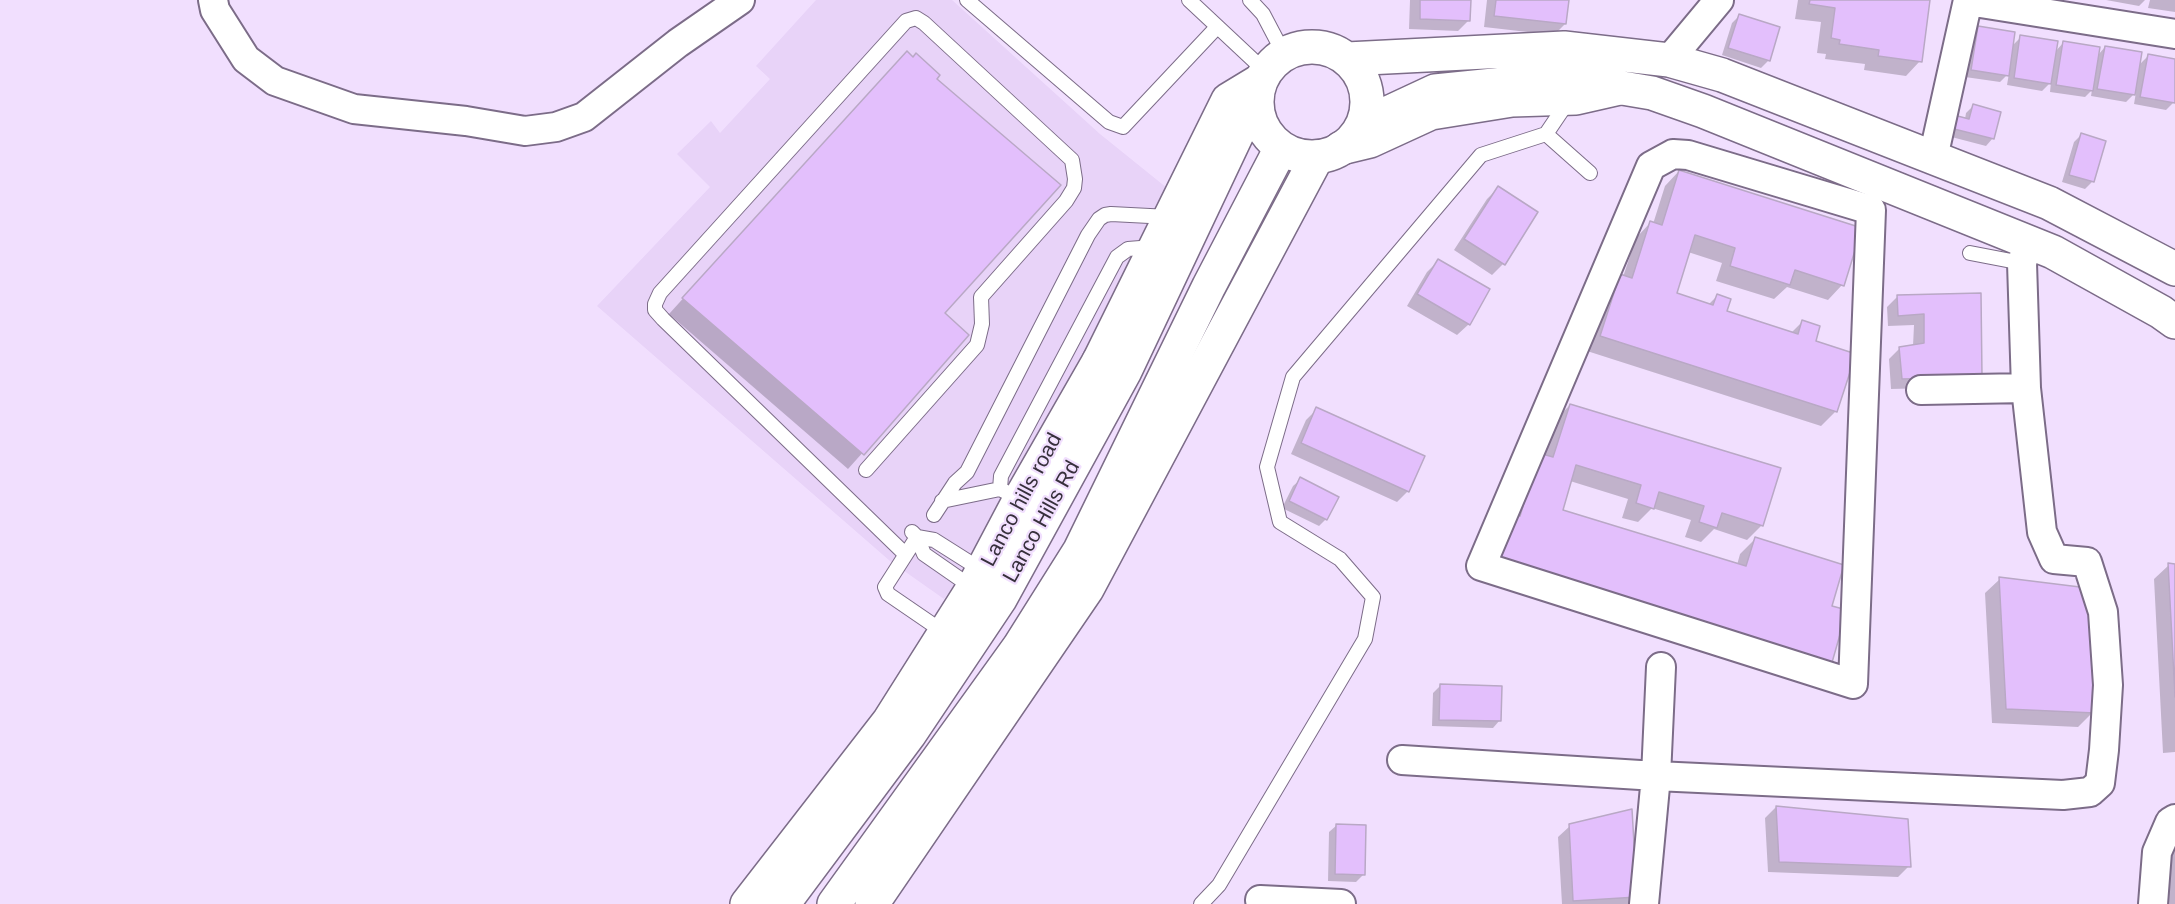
<!DOCTYPE html>
<style>
body{margin:0}
canvas{display:block;background:#f1dffe}
</style>
<canvas width="2175" height="904"></canvas>
<script>
const c = document.querySelector('canvas').getContext('2d');
c.lineJoin = 'round';
function fillPath(path, color) {
  c.fillStyle = color;
  c.fill(path, 'evenodd');
}
function shape(rows) {
  const path = new Path2D();
  for (const r of rows) {
    if (r.length === 3) {
      path.moveTo(r[0] + r[2], r[1]);
      path.arc(r[0], r[1], r[2], 0, 2 * Math.PI);
      continue;
    }
    path.moveTo(r[0], r[1]);
    for (let i = 2; i < r.length; i += 2) path.lineTo(r[i], r[i + 1]);
  }
  return path;
}
function strokePath(path, color, width, dash) {
  c.strokeStyle = color;
  c.lineWidth = width;
  c.lineCap = dash ? 'butt' : 'round';
  c.setLineDash(dash || []);
  c.stroke(path);
}
function label(font, color, halo, rows, align = 'center') {
  c.font = font + ' Helvetica,sans-serif';
  c.lineWidth = 4.5;
  c.setLineDash([]);
  c.textBaseline = 'middle';
  c.strokeStyle = halo;
  c.fillStyle = color;
  for (const [text, x, y, turn = 0] of rows) {
    c.save();
    c.translate(x, y);
    c.rotate((+turn || 0) * Math.PI / 180);
    c.textAlign = isNaN(turn) ? turn : align;
    if (halo) c.strokeText(text, 0, 0);
    c.fillText(text, 0, 0);
    c.restore();
  }
}
fillPath(shape([
 [816,0,952,0,1100,134,1167,188,1065,391,983,546,944,599,890,561,597,306,710,187,677,154,711,121,720,133,770,79,756,66]
]), '#e8d3f8');
fillPath(shape([
 [1410,0,1469,0,1469,20,1458,31,1409,29],
 [1487,0,1568,0,1565,24,1554,35,1484,27],
 [1798,0,1928,0,1920,61,1906,76,1864,70,1865,64,1825,59,1826,54,1817,53,1821,22,1795,19],
 [2106,0,2145,0,2139,6],
 [2150,0,2175,0,2175,12,2148,8],
 [1739,16,1769,60,1761,68,1722,55,1732,23],
 [1978,28,2012,46,2021,37,2055,52,2063,43,2098,55,2105,47,2138,66,2148,56,2175,60,2174,102,2166,110,2134,104,2136,92,2126,102,2091,96,2092,90,2085,97,2050,92,2051,82,2042,91,2007,85,2009,73,2000,82,1965,77,1971,35],
 [893,67,935,79,943,313,967,336,848,469,669,314],
 [1973,106,1993,138,1986,146,1940,134,1965,119,1966,113],
 [2081,135,2093,181,2085,189,2062,182,2074,142],
 [1679,171,1842,285,1828,300,1787,287,1774,299,1716,281,1722,263,1688,252,1675,294,1708,305,1717,296,1725,312,1790,334,1802,322,1814,342,1836,411,1821,426,1587,351,1605,290,1620,276,1623,277,1636,238,1650,223,1653,224,1665,186],
 [1498,188,1536,213,1503,264,1492,275,1454,250,1487,199],
 [1438,261,1469,324,1457,335,1407,306,1427,272],
 [1979,295,1970,387,1891,389,1889,359,1900,348,1913,346,1914,325,1888,326,1887,307,1898,296],
 [1570,405,1762,525,1747,540,1714,529,1701,542,1685,537,1691,520,1652,508,1638,522,1622,518,1628,499,1570,481,1561,511,1737,565,1740,554,1755,539,1842,566,1479,577,1544,456,1555,420],
 [1317,409,1408,491,1397,502,1291,454,1306,420],
 [1301,479,1326,519,1319,526,1282,508,1293,486],
 [2169,565,2175,565,2175,752,2163,753,2154,579],
 [2000,579,2093,712,2078,727,1992,723,1985,593],
 [1440,686,1500,720,1493,728,1432,726,1433,693],
 [1776,807,1909,866,1898,877,1768,872,1765,818],
 [1337,825,1364,874,1356,882,1328,881,1329,832],
 [1570,826,1635,897,1628,904,1562,904,1558,837],
 [2175,846,2175,904,2163,904,2165,856]
]), '#0003');
const building = shape([
 [1420,0,1471,0,1470,21,1420,19,1420,0],
 [1496,0,1569,0,1566,24,1494,16,1496,0],
 [1810,0,1930,0,1922,62,1878,56,1879,50,1839,44,1840,40,1831,38,1835,8,1809,4,1810,0],
 [1739,14,1780,27,1770,61,1728,48,1739,14],
 [1978,26,2015,32,2009,76,1971,70,1978,26],
 [2020,35,2058,41,2051,84,2014,78,2020,35],
 [2063,41,2100,47,2093,91,2056,85,2063,41],
 [2105,46,2142,52,2135,95,2097,89,2105,46],
 [907,51,913,57,916,53,940,75,937,79,1061,185,945,313,969,335,864,455,682,298,907,51],
 [2148,54,2175,59,2175,103,2140,97,2148,54],
 [1973,104,2001,112,1994,139,1946,127,1950,114,1969,119,1973,104],
 [2081,133,2106,141,2094,182,2069,175,2081,133],
 [1679,170,1862,228,1844,286,1795,270,1790,285,1730,266,1735,248,1695,235,1677,293,1713,305,1717,294,1731,299,1727,311,1798,334,1802,320,1820,326,1816,341,1856,354,1837,412,1600,336,1620,274,1632,278,1650,221,1662,225,1679,170],
 [1498,186,1538,212,1505,265,1464,239,1498,186],
 [1438,259,1490,289,1470,325,1417,294,1438,259],
 [1981,293,1982,377,1902,379,1899,347,1924,343,1924,314,1898,316,1897,295,1981,293],
 [1570,404,1781,468,1763,526,1722,513,1717,528,1699,522,1704,506,1659,492,1654,509,1636,503,1641,485,1576,465,1563,510,1746,566,1755,537,1844,565,1832,606,1847,610,1831,666,1493,562,1508,512,1520,516,1539,453,1553,457,1570,404],
 [1316,407,1425,456,1409,492,1301,443,1316,407],
 [1300,477,1339,497,1327,520,1289,501,1300,477],
 [2168,563,2175,564,2175,697,2168,563],
 [1999,577,2088,588,2095,713,2006,709,1999,577],
 [1440,684,1502,686,1501,721,1439,720,1440,684],
 [1776,806,1908,819,1911,867,1779,862,1776,806],
 [1632,809,1637,897,1573,901,1569,824,1632,809],
 [1336,824,1366,825,1365,875,1335,874,1336,824]
]);
fillPath(building, '#e3bffc');
strokePath(building, '#b9a8c5', 1.5);
const service = shape([
 [967,0,1109,122,1123,127,1217,27],
 [1189,0,1266,72],
 [1250,0,1263,14,1284,54],
 [1546,134,1569,100],
 [1970,253,2022,263],
 [866,470,977,345,982,324,981,297,1066,201,1074,188,1075,179,1072,160,924,23,916,18,906,21,660,293,655,304,655,310,663,319,905,554],
 [1020,499,1000,489,1001,476,1117,257,1128,249,1153,247],
 [942,501,1000,489],
 [934,515,955,483,967,472,1088,235,1099,219,1105,215,1111,214,1169,217],
 [912,532,917,537,924,554,973,588],
 [945,633,888,594,885,587,917,537,934,540,983,571],
 [1201,904,1219,885,1365,639,1373,597,1340,559,1280,522,1267,467,1293,377,1481,155,1546,134,1590,173]
]);
const minor = shape([
 [213,0,215,10,246,59,275,81,354,109,466,121,525,131,556,127,584,117,678,43,740,0],
 [1968,1,2175,34],
 [1669,60,1719,0],
 [1673,154,1688,155,1871,210,1853,684,1481,566,1651,166,1673,154],
 [1933,158,1968,0],
 [1921,390,2026,388],
 [1402,760,1656,776,2063,795,2090,792,2100,783,2104,750,2108,685,2103,612,2087,562,2054,559,2042,532,2026,388,2022,263,2028,243],
 [1260,900,1341,904],
 [1644,904,1656,776,1661,667],
 [2153,904,2157,852,2170,822,2175,819]
]);
const tertiary = shape([
 [1341,148,1370,141,1431,113,1512,100,1576,98,1620,88],
 [747,904,889,721,973,588,1020,499,1099,361,1228,100,1261,80],
 [872,904,1087,589,1317,157]
]);
const secondary = shape([
 [1312,102,55],
 [1347,59,1564,48,1669,60,1722,75,2049,203,2175,269],
 [1362,125,1435,91,1563,78,1652,93,1703,111,2053,252,2161,312,2175,322],
 [1099,361,1125,371],
 [783,904,909,735,1000,599,1125,371,1239,130,1259,118],
 [834,904,1019,647,1080,550,1209,286,1281,148]
]);
strokePath(service, '#7c6c88', 16);
strokePath(minor, '#7c6c88', 32);
strokePath(tertiary, '#7c6c88', 36);
strokePath(secondary, '#7c6c88', 36);
strokePath(service, '#fff', 14);
strokePath(minor, '#fff', 28);
strokePath(tertiary, '#fff', 33);
strokePath(secondary, '#fff', 33);
label('21px', '#37303c', '#f1dffe', [
 ["Lanco hills road",1022,500,-62],
 ["Lanco Hills Rd",1042,522,-61]
]);
</script>
